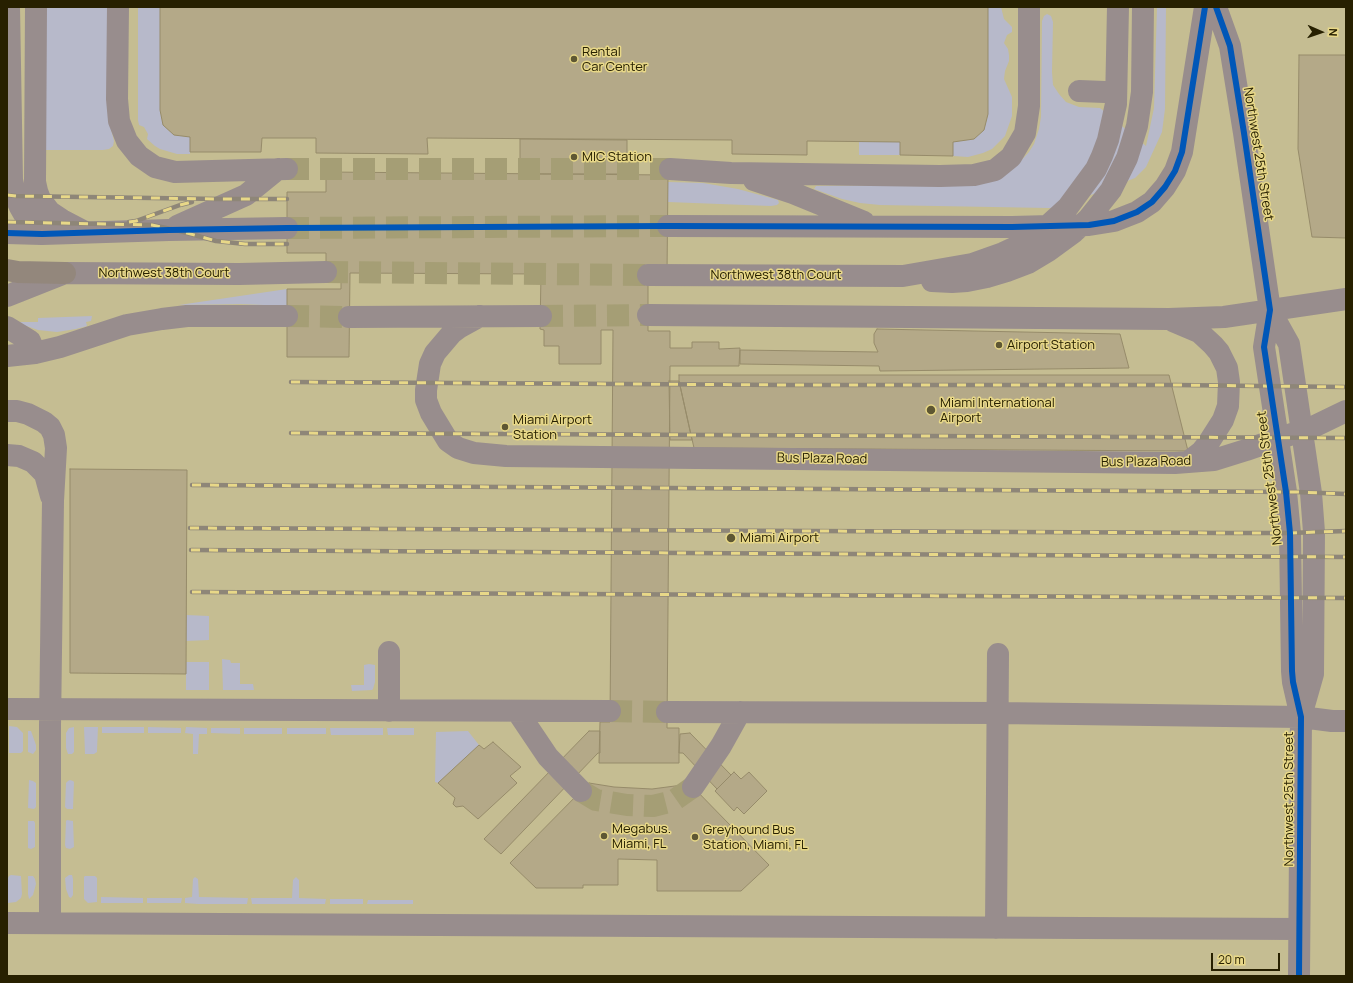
<!DOCTYPE html>
<style>
body{margin:0}
#map{position:relative;width:1353px;height:983px;overflow:hidden;background:#c5bd92;font-family:Manrope,sans-serif}
canvas{display:block}
.frame{position:absolute;inset:0;border:8px solid #272000;pointer-events:none}
.north{position:absolute;left:1301px;top:12px;width:40px;height:40px;-webkit-text-stroke:3px #e8d888;paint-order:stroke;rotate:92deg;font-size:11px;font-weight:700;line-height:16px;text-align:center;color:#272000}
.north::after{content:'';display:block;margin:auto;width:14px;height:18px;background:#272000;clip-path:polygon(50% 0,100% 100%,50% 72%,0 100%)}
.scale{position:absolute;left:1211px;top:953px;width:69px;height:18px;box-sizing:border-box;border:2px solid #272000;border-top:0;padding-left:5px;font-size:12px;line-height:14px;white-space:nowrap;color:#272000;-webkit-text-stroke:3px #e8d888;paint-order:stroke}
</style>
<div id="map">
<canvas width="1353" height="983"></canvas>
<div class="frame"></div>
<div class="north">N</div>
<div class="scale">20 m</div>
</div>
<script>
const c = document.querySelector('canvas').getContext('2d');
c.lineJoin = 'round';
function fillPath(path, color) {
  c.fillStyle = color;
  c.fill(path, 'evenodd');
}
function shape(rows) {
  const path = new Path2D();
  for (const r of rows) {
    path.moveTo(r[0], r[1]);
    for (let i = 2; i < r.length; i += 2) path.lineTo(r[i], r[i + 1]);
  }
  return path;
}
function strokePath(path, color, width, dash) {
  c.strokeStyle = color;
  c.lineWidth = width;
  c.lineCap = dash ? 'butt' : 'round';
  c.setLineDash(dash || []);
  c.stroke(path);
}
function label(font, color, halo, rows, align = 'center') {
  c.font = font + ' Manrope,sans-serif';
  c.lineWidth = 3;
  c.setLineDash([]);
  c.textBaseline = 'middle';
  c.strokeStyle = halo;
  c.fillStyle = color;
  for (const [text, x, y, turn = 0] of rows) {
    c.save();
    c.translate(x, y);
    c.rotate((+turn || 0) * Math.PI / 180);
    c.textAlign = isNaN(turn) ? turn : align;
    if (halo) c.strokeText(text, 0, 0);
    c.fillText(text, 0, 0);
    c.restore();
  }
}
fillPath(shape([
 [45,7,108,7,110,125,114,141,113,146,109,149,103,150,46,150],
 [138,7,160,7,160,110,163,125,174,135,190,137,190,154,177,154,160,149,155,146,147,139,148,134,144,127,139,125,138,120],
 [988,7,1001,7,1004,19,1012,27,1012,32,1007,35,1004,43,1008,49,1009,55,1009,61,1005,71,1004,79,1012,97,1012,116,1005,136,992,149,983,153,968,157,953,156,953,142,974,139,984,130,988,114],
 [1157,7,1166,7,1165,109,1162,132,1146,167,1135,178,1057,208,1049,208,880,205,860,203,842,199,814,189,816,186,907,185,1015,167,1029,152,1034,144,1039,129,1041,117,1042,21,1044,16,1047,14,1051,16,1053,22,1052,72,1053,85,1059,94,1066,102,1079,107,1100,108,1146,146,1154,108],
 [859,141,900,142,900,155,859,155],
 [668,182,703,183,738,189,778,200,779,203,777,205,771,206,668,202],
 [287,289,287,306,241,304,179,305],
 [92,316,91,321,86,322,87,326,76,329,57,332,38,330,15,322,38,322,38,318],
 [186,615,209,616,209,640,186,641],
 [222,659,230,660,231,663,240,663,240,684,253,684,254,690,223,690],
 [186,662,209,662,209,690,186,690],
 [369,664,375,665,375,682,373,689,372,690,352,691,351,685,364,685,364,665],
 [9,726,17,727,23,733,23,751,21,753,9,753],
 [74,727,74,752,72,754,68,754,66,748,66,733,69,728],
 [84,727,98,727,97,750,97,752,94,754,85,754],
 [102,727,144,727,144,733,102,733],
 [148,727,181,728,181,733,148,733],
 [186,727,207,728,207,734,199,734,198,754,193,754,193,734,185,733],
 [211,728,240,728,240,734,211,733],
 [244,728,282,728,282,734,244,734],
 [287,728,326,728,326,734,287,734],
 [330,728,383,728,383,735,331,735],
 [387,728,414,728,414,735,388,735],
 [28,731,31,731,36,745,36,750,33,754,28,752],
 [468,731,479,745,438,783,435,782,436,732],
 [29,780,33,781,36,783,36,807,34,809,28,808],
 [70,780,73,781,74,782,73,809,67,809,65,807,66,783,68,781],
 [67,820,73,821,74,847,70,849,66,848,65,845,66,821],
 [28,821,34,821,35,823,35,847,31,849,28,848],
 [11,875,21,876,22,894,21,898,16,902,8,903,8,878,9,876],
 [69,875,72,875,73,879,73,895,71,898,69,897,66,889,65,878],
 [28,876,33,876,35,879,36,884,33,895,29,899,28,894],
 [85,876,95,876,97,878,97,902,88,903,84,899,84,877],
 [195,877,198,879,199,897,248,898,247,904,198,904,185,903,185,898,192,897,193,879],
 [296,877,299,880,299,898,326,899,325,904,252,904,251,898,292,898,293,880],
 [101,897,143,898,143,903,101,903],
 [147,898,182,898,181,903,147,903],
 [330,899,363,899,363,904,330,904],
 [368,900,413,900,413,904,367,904]
]), '#b7b9ca');
const building = shape([
 [160,7,988,7,988,114,984,130,974,139,953,142,953,156,900,155,900,142,807,141,807,155,732,154,732,140,427,138,428,154,316,153,316,138,262,138,261,152,190,152,190,137,174,135,163,125,160,110,160,7],
 [1299,55,1346,55,1346,238,1312,237,1298,149,1299,55],
 [520,139,627,140,627,174,520,174,520,139],
 [326,172,668,175,667,274,648,275,648,331,670,331,670,348,692,348,692,342,719,342,719,349,740,348,739,366,670,366,667,728,679,728,679,763,599,763,600,722,610,722,613,330,601,330,601,364,559,364,559,346,544,346,544,330,540,329,541,274,350,273,349,357,287,357,287,289,341,289,341,273,326,273,326,253,287,253,287,192,326,192,326,172],
 [877,329,1120,334,1129,368,880,371,879,366,740,364,740,350,878,352,874,343,874,334,877,329],
 [679,375,1169,375,1188,451,694,448,679,381,679,375],
 [669,381,679,381,692,440,670,440,669,381],
 [70,469,187,470,186,674,70,673,70,469],
 [589,731,600,731,600,753,598,753,501,854,484,839,589,731],
 [690,733,731,775,717,789,683,753,679,753,680,734,690,733],
 [493,742,521,767,510,776,517,783,478,819,463,806,456,807,453,804,455,798,438,783,479,745,484,749,493,742],
 [734,772,741,779,749,772,767,791,744,814,737,807,734,811,715,791,734,772],
 [589,783,614,787,652,789,690,784,769,865,741,891,657,891,657,860,618,859,618,885,583,885,583,888,536,888,510,863,589,783]
]);
fillPath(building, '#b4a988');
strokePath(building, '#968b6a', 1);
strokePath(shape([
 [287,169,670,169],
 [287,228,668,226],
 [326,272,648,275],
 [287,316,349,317],
 [541,316,648,315],
 [610,711,667,712],
 [581,791,596,800,627,805,653,806,673,801,693,787]
]), '#a59e75', 22, [22, 11]);
strokePath(shape([
 [9,7,12,180,16,198,20,207,24,214,42,234],
 [36,7,35,182,37,191,40,199,50,212,62,220,85,232],
 [118,7,117,99,119,121,127,141,139,156,155,167,175,172,287,169],
 [1216,7,1230,46,1244,133,1270,310,1264,347,1286,492,1290,533,1292,671,1293,682,1301,717,1299,976],
 [1079,91,1105,92],
 [670,169,731,173,940,176,974,175,995,170,1011,157,1025,133,1029,106,1029,7],
 [754,180,793,193,864,222],
 [177,226,246,195,278,169],
 [668,226,1012,227,1089,225,1114,221,1137,212,1152,202,1165,187,1175,171,1182,152,1205,7],
 [7,233,42,234,169,230,287,228],
 [648,275,903,276,972,264,1003,253,1016,247,1031,239,1045,228,1068,207,1096,169,1102,156,1108,140,1116,104,1118,7],
 [932,281,952,282,967,281,987,277,1007,271,1028,263,1048,251,1074,232,1088,219,1100,204,1111,190,1127,158,1137,126,1142,92,1143,7],
 [7,296,65,273,239,274,326,272],
 [1270,310,1289,344,1311,493,1314,532,1313,674,1301,716],
 [648,315,1169,319,1224,317,1346,299],
 [480,316,460,327,452,333,435,353,430,364,426,390,426,400,431,413,448,441,458,448,474,453,506,456,1175,463,1214,460,1246,450,1315,426,1346,411],
 [349,317,541,316],
 [1173,321,1199,332,1213,345,1219,352,1227,368,1229,382,1228,406,1223,420,1209,442,1201,452,1188,462],
 [7,327,30,341,35,353],
 [7,356,35,353,60,347,127,325,162,319,187,316,287,316],
 [7,411,17,411,28,414,44,422,50,427,54,435,56,448,53,501,50,726,50,923],
 [7,455,19,456,33,462,45,474,51,496],
 [7,709,610,711],
 [389,711,389,652],
 [517,711,548,757,581,791],
 [667,712,998,713,1301,717,1332,721,1346,721],
 [693,787,721,746,740,712],
 [7,923,1299,929],
 [996,928,998,654]
]), '#988d8d', 22);
strokePath(shape([
 [7,270,18,272,65,273]
]), '#93877c', 22);
const rail = shape([
 [7,195,16,196,220,199,287,199],
 [7,222,152,225,180,231,216,241,245,244,287,244],
 [129,222,136,221,180,205,192,202],
 [291,382,789,385,1175,385,1346,387],
 [291,433,1346,438],
 [192,485,1297,492,1346,494],
 [190,528,1228,533,1290,533,1346,531],
 [191,550,1346,557],
 [192,592,1346,598]
]);
strokePath(rail, '#8e8678', 4.5);
strokePath(rail, '#e8d888', 3, [9]);
strokePath(shape([
 [1216,7,1230,46,1244,133,1270,310,1264,347,1286,492,1290,533,1292,671,1293,682,1301,717,1299,976],
 [7,233,42,234,169,230,287,228,668,226,1012,227,1089,225,1114,221,1137,212,1152,202,1165,187,1175,171,1182,152,1205,7]
]), '#0057b8', 6);
for (const [x, y, r, color] of [
 [574,59,4,"#5e5733"],
 [574,157,4,"#5e5733"],
 [999,345,4,"#5e5733"],
 [931,410,5,"#5e5733"],
 [505,427,4,"#5e5733"],
 [731,538,5,"#5e5733"],
 [604,836,4,"#5e5733"],
 [695,837,4,"#5e5733"]
]) {
  const dot = new Path2D();
  dot.arc(x, y, r, 0, 2 * Math.PI);
  c.fillStyle = color;
  c.fill(dot);
  strokePath(dot, '#e8d888', 1.5);
}
label('13px', '#272000', '#e8d888', [
 ["Rental",582,52],
 ["Car Center",582,67],
 ["MIC Station",582,157],
 ["Airport Station",1007,345],
 ["Miami International",940,403],
 ["Airport",940,418],
 ["Miami Airport",513,420],
 ["Station",513,435],
 ["Miami Airport",740,538],
 ["Megabus.",612,829],
 ["Miami, FL",612,844],
 ["Greyhound Bus",703,830],
 ["Station, Miami, FL",703,845]
], 'left');
label('13px', '#272000', '#e8d888', [
 ["Northwest 25th Street",1258,154,81],
 ["Northwest 38th Court",164,273],
 ["Northwest 38th Court",776,275],
 ["Bus Plaza Road",822,459,1],
 ["Bus Plaza Road",1146,462,-1],
 ["Northwest 25th Street",1270,478,-97],
 ["Northwest 25th Street",1289,799,-90]
]);
</script>
